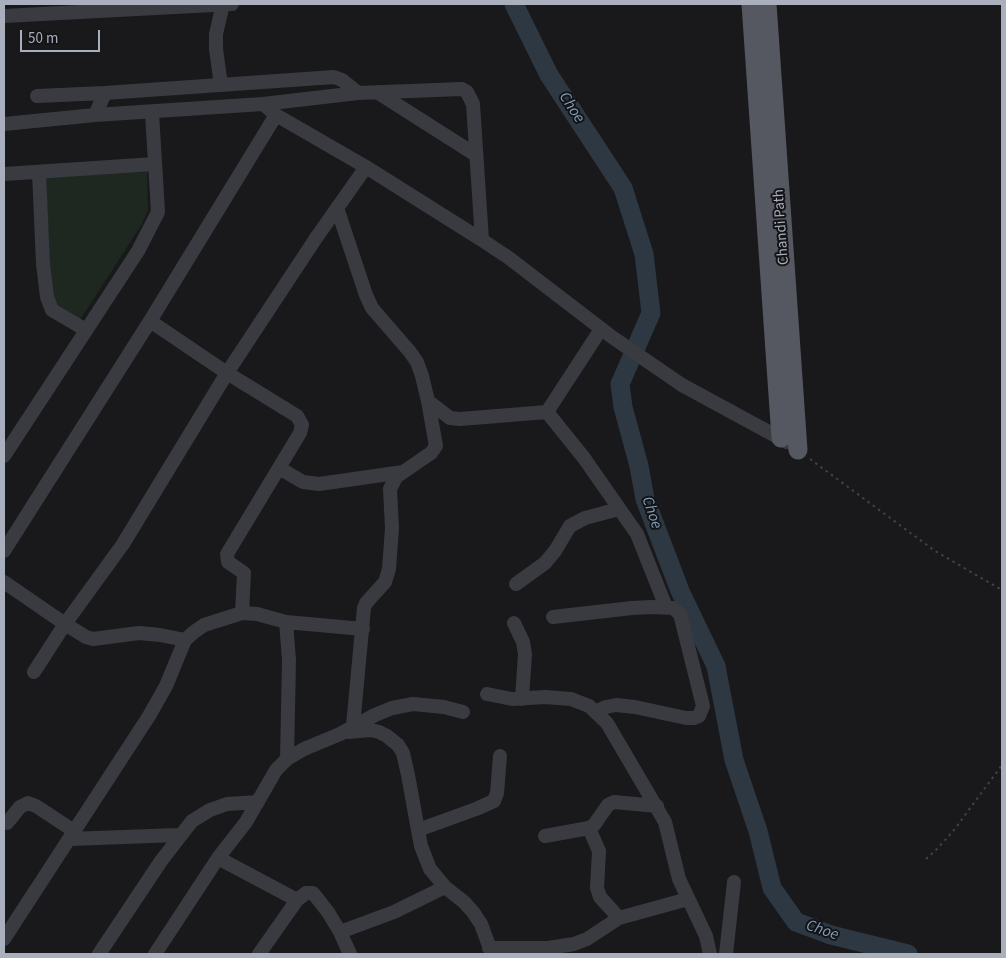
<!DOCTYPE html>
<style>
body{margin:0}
#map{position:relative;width:1006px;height:958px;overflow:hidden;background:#19191c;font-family:"Source Sans 3",sans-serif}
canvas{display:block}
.frame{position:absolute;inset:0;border:5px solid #aaafbd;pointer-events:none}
.scale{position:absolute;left:20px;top:30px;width:80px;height:22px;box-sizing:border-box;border:2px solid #aaafbd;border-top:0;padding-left:6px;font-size:15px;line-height:18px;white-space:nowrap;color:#aaafbd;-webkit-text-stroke:4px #141417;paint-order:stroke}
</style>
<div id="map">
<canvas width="1006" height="958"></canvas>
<div class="frame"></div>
<div class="scale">50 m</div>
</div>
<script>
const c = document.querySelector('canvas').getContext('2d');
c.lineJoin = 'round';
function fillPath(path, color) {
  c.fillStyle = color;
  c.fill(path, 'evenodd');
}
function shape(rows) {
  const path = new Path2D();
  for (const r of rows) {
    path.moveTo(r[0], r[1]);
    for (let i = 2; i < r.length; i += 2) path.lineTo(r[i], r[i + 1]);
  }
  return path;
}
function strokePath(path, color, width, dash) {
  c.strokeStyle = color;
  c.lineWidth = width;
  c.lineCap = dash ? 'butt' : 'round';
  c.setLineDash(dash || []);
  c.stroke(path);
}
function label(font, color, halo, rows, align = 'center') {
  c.font = font + ' "Source Sans 3",sans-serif';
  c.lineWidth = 4;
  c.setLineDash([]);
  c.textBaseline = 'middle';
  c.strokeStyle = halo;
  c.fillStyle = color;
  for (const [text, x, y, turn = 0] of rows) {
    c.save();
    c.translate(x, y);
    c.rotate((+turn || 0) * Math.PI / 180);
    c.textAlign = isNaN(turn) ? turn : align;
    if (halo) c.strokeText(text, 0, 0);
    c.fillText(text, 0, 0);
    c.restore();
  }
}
fillPath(shape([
 [147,172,148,210,142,224,80,320,57,305,51,296,46,177]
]), '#1e2820');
strokePath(shape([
 [514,4,549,75,623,188,644,254,651,313,620,384,623,407,639,466,645,499,680,591,716,666,734,760,758,831,772,888,796,922,831,935,908,954]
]), '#2d3842', 19);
strokePath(shape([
 [810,459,935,551,1002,590],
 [926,859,937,849,954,830,1002,765]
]), '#404248', 2, [2.5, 4]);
strokePath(shape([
 [4,16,232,4],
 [221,85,216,49,216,34,223,4],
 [377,92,476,155],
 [37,96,105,93],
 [263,104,358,93,462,89,467,92,473,104,482,240],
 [95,115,105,93,334,77,342,80,358,93],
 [276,115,366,167,482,240,509,258,612,337,682,385,787,442],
 [4,124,95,115,263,104,276,115,150,321,4,551],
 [39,172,43,264,47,297,52,310,86,330],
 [4,174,155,164],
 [337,208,366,295,372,308,410,352,417,362,422,376,428,401,436,446,431,453,396,477,390,489,392,528,389,569,385,582,366,603,364,608,353,726],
 [428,401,450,418,460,419,547,412,601,329],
 [547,412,584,458,637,534,666,607],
 [4,456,138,251,158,212,152,113],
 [279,468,303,482,319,484,403,472],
 [4,582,65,624,123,544,227,373,316,238,366,167],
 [516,584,545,563,555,551,570,526,585,518,619,509],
 [242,613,257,614,286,622,363,629],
 [553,617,632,608,652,607,673,608,680,614,703,706,699,716,694,718,686,718,635,707,616,705,606,707,597,711],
 [286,622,289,660,287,759],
 [514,623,523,642,525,654,522,699],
 [34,672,65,624,86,637,93,639,139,633,160,635,185,640],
 [487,694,512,699,545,697,571,699,589,706,607,723,665,822,679,879,706,936,710,954],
 [348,732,371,730,379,732,387,736,398,745,403,753,408,775,418,830],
 [7,823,20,807,28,803,36,806,74,831],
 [589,828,599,851,597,888,600,897,619,918],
 [545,836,589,828,594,825,608,805,614,802,657,806],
 [69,839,179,835],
 [218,858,246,822,276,770,287,759,304,749,340,734,375,715,392,708,413,704,444,707,463,712],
 [340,932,394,912,445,887],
 [4,939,149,716,166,686,185,640,194,632,204,625,242,613,244,573,228,562,227,554,300,433,302,425,297,416,227,373,150,321],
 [489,948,548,948,574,944,587,939,619,918,688,899],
 [99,954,161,861,192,821,210,810,227,804,258,802],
 [155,954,218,858,297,900],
 [259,954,297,900,306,893,313,893,328,912,340,932,350,954],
 [492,954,481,924,473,912,464,902,445,887,430,869,421,846,418,830,476,809,494,801,497,793,500,756],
 [726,954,734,882]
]), '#3a3b41', 14);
strokePath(shape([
 [751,4,781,438],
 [767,4,798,450]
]), '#555761', 19);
label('15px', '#aaafbd', '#141417', [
 ["Chandi Path",782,227,-94]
]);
label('italic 16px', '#7f9dba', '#141417', [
 ["Choe",571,108,57],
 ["Choe",651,513,71],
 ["Choe",822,931,19]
]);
</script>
